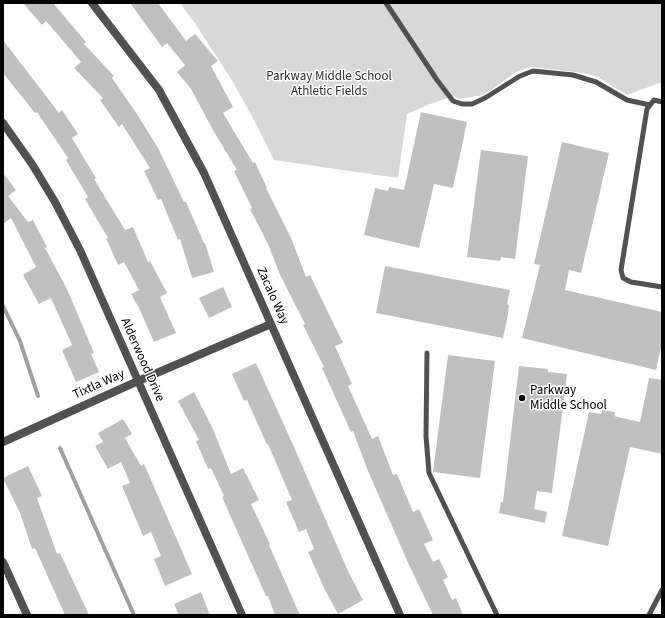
<!DOCTYPE html>
<style>
body{margin:0}
#map{position:relative;width:665px;height:618px;overflow:hidden;background:#fff;font-family:"Source Sans 3",sans-serif}
canvas{display:block}
.frame{position:absolute;inset:0;border:4px solid #000;pointer-events:none}
</style>
<div id="map">
<canvas width="665" height="618"></canvas>
<div class="frame"></div>
</div>
<script>
const c = document.querySelector('canvas').getContext('2d');
c.lineJoin = 'round';
function fillPath(path, color) {
  c.fillStyle = color;
  c.fill(path, 'evenodd');
}
function shape(rows) {
  const path = new Path2D();
  for (const r of rows) {
    path.moveTo(r[0], r[1]);
    for (let i = 2; i < r.length; i += 2) path.lineTo(r[i], r[i + 1]);
  }
  return path;
}
function strokePath(path, color, width, dash) {
  c.strokeStyle = color;
  c.lineWidth = width;
  c.lineCap = dash ? 'butt' : 'round';
  c.setLineDash(dash || []);
  c.stroke(path);
}
function label(font, color, halo, rows, align = 'center') {
  c.font = font + ' "Source Sans 3",sans-serif';
  c.lineWidth = 3;
  c.setLineDash([]);
  c.textBaseline = 'middle';
  c.strokeStyle = halo;
  c.fillStyle = color;
  for (const [text, x, y, turn = 0] of rows) {
    c.save();
    c.translate(x, y);
    c.rotate((+turn || 0) * Math.PI / 180);
    c.textAlign = isNaN(turn) ? turn : align;
    if (halo) c.strokeText(text, 0, 0);
    c.fillText(text, 0, 0);
    c.restore();
  }
}
fillPath(shape([
 [180,3,662,3,662,82,627,95,598,77,584,73,531,67,516,72,484,95,459,99,454,96,430,104,407,114,398,178,274,160,255,122,233,82,196,25]
]), '#d8d8d8');
strokePath(shape([
 [3,306,20,341,38,396],
 [60,448,134,615]
]), '#9f9f9f', 4);
fillPath(shape([
 [23,3,53,3,86,42,84,44,114,76,112,78,137,114,158,148,184,202,186,202,204,243,205,243,214,272,192,278,180,239,178,240,161,199,158,200,144,171,150,168,122,124,119,127,100,100,103,98,74,68,81,62,46,21,42,25],
 [130,3,158,3,186,41,195,34,218,61,211,66,233,107,223,113,253,163,255,162,267,188,266,188,291,238,306,277,310,275,324,304,343,343,335,346,352,384,348,386,372,439,378,436,393,475,397,474,413,512,419,509,433,540,424,544,433,562,439,559,448,577,443,580,452,600,456,598,463,615,433,615,409,565,368,471,353,431,351,432,322,368,324,367,303,325,305,324,280,275,268,244,250,209,252,208,234,171,237,170,213,130,191,89,177,72,185,65,167,43,162,47],
 [3,40,59,113,62,110,78,134,72,138,96,178,94,179,125,230,133,227,148,262,150,261,167,293,160,297,176,333,154,342,139,308,131,294,139,290,124,262,118,265,106,238,108,238,85,199,88,197,66,160,68,158,37,112,35,113,3,73],
 [421,112,467,122,453,188,434,184,419,248,364,235,375,188,388,191,389,187,404,190],
 [562,142,609,153,581,273,569,270,565,290,662,312,662,343,656,370,522,338,540,265,534,264],
 [481,150,528,156,515,259,501,257,500,261,467,257],
 [3,173,16,190,8,196,28,222,33,220,47,247,45,248,67,289,94,353,91,354,99,372,76,382,62,350,72,345,51,298,39,304,23,275,36,267,11,218,3,224],
 [385,266,510,290,507,304,509,305,507,320,503,338,376,313],
 [223,287,232,307,209,318,199,298],
 [448,355,495,361,480,478,433,472],
 [256,363,294,447,348,571,363,600,338,614,325,590,308,552,314,549,306,529,299,532,286,502,292,500,268,444,267,445,247,400,244,401,232,374],
 [519,366,548,369,548,372,567,374,552,493,537,491,534,509,547,512,545,523,499,513,501,502,503,502],
 [649,378,662,380,662,454,630,447,608,546,562,536,589,412,601,414,602,410,615,412,614,416,640,422],
 [194,392,212,427,231,474,243,468,259,500,251,504,270,544,269,545,300,615,275,615,268,596,266,596,222,497,224,496,211,468,208,469,196,441,199,440,178,401],
 [123,419,132,434,125,438,141,466,144,464,192,574,165,586,154,559,161,556,151,532,143,536,122,486,130,483,121,462,108,469,95,446,103,442,98,433],
 [28,466,42,496,37,498,57,554,60,553,89,615,65,615,35,548,32,549,20,513,3,478],
 [201,592,210,615,179,615,174,604]
]), '#c0c0c0');
strokePath(shape([
 [386,3,437,80,453,101,462,104,472,104,485,98,520,76,533,71,573,75,596,82,627,100,650,105],
 [662,102,654,100,647,109,621,270,623,278,631,282,662,287],
 [427,353,426,436,429,473,497,615],
 [649,615,662,590]
]), '#515151', 5);
strokePath(shape([
 [92,3,159,90,204,173,400,615],
 [3,123,32,164,55,202,80,250,242,615],
 [3,442,138,381,271,324]
]), '#515151', 8);
strokePath(shape([
 [3,562,27,615]
]), '#515151', 8);
for (const [x, y, r, color] of [
 [522,398,4,"#000"]
]) {
  const dot = new Path2D();
  dot.arc(x, y, r, 0, 2 * Math.PI);
  c.fillStyle = color;
  c.fill(dot);
  strokePath(dot, '#fff', 1.5);
}
label('13px', '#2f2f2f', '#fff', [
 ["Parkway Middle School",329,77],
 ["Athletic Fields",329,92]
]);
label('13px', '#000', '#fff', [
 ["Zacalo Way",272,296,66],
 ["Alderwood Drive",142,360,66],
 ["Tixtla Way",99,385,-24]
]);
label('13px', '#000', '#fff', [
 ["Parkway",530,391],
 ["Middle School",530,406]
], 'left');
</script>
